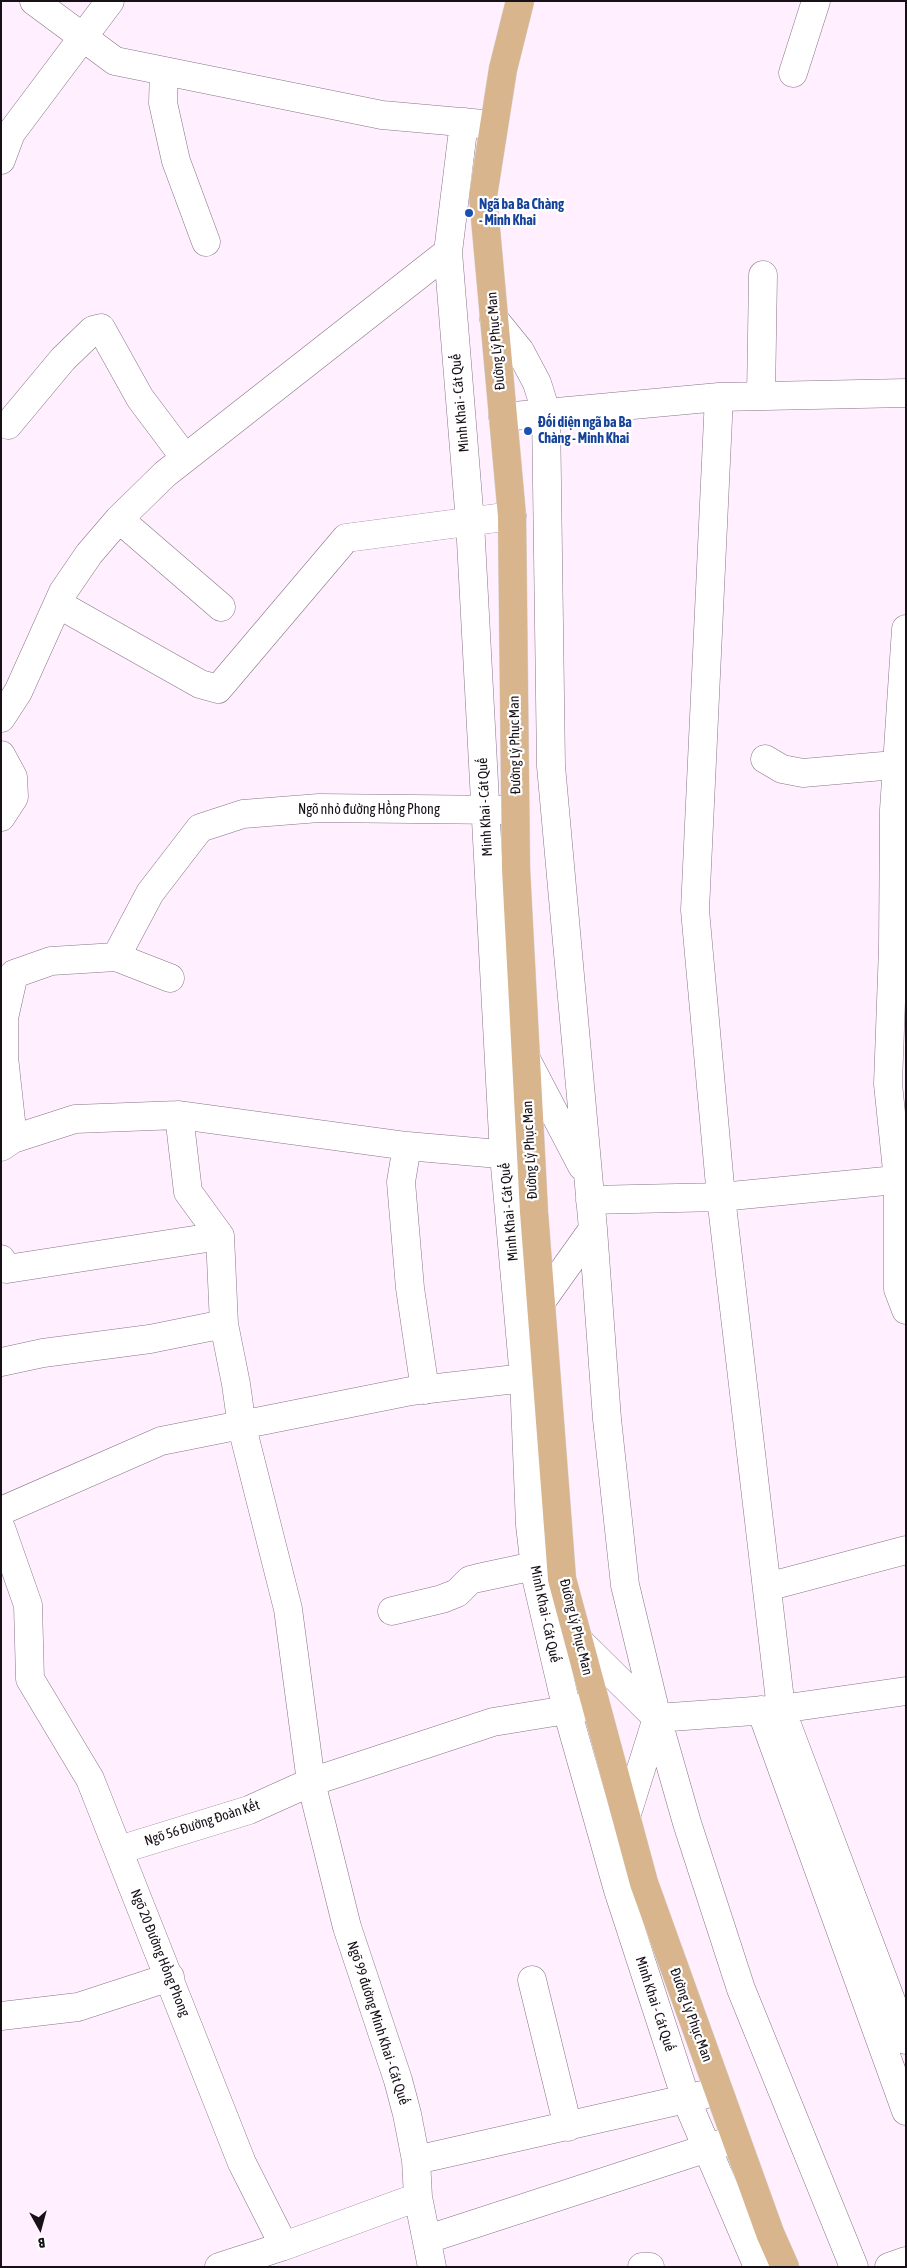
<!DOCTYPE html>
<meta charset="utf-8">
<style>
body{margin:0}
#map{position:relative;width:907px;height:2268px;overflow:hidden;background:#ffefff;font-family:"Asap Condensed",sans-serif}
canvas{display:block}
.frame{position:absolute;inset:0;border:2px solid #171017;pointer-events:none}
.north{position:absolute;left:15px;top:2203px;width:50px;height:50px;-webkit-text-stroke:4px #fff;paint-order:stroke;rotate:173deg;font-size:14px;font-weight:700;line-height:20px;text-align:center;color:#171017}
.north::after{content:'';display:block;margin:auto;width:18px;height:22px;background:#171017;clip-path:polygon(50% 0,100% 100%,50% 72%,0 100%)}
</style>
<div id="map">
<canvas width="907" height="2268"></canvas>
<div class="frame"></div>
<div class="north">B</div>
</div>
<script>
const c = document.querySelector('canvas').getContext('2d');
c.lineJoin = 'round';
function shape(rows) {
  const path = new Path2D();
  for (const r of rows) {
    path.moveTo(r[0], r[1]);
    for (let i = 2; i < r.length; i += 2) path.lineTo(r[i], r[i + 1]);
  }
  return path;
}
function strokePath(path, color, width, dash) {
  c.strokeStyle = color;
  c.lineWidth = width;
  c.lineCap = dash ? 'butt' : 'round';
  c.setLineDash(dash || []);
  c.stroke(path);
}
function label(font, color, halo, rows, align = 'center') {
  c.font = font + ' "Asap Condensed",sans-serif';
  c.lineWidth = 4.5;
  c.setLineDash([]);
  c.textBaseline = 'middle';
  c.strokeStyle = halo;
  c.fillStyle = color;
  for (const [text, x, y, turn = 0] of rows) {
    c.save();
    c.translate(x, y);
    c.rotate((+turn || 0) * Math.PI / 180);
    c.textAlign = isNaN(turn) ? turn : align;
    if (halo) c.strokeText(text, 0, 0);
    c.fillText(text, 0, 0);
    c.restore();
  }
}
const minor = shape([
 [34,1,115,61,382,115,483,124],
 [164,71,163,103,176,161,206,242],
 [793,73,816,1],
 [464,122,448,252,470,522,504,1155,524,1378,530,1525,536,1577,567,1710,618,1890,686,2099,758,2267],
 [1,160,11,133,110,1],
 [494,319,520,351,537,383,546,412,551,766,593,1229,607,1419,625,1585,657,1718,687,1823,741,1989,854,2267],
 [761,396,763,275],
 [719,397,695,910,721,1197,781,1709,906,2040],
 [503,417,719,397,906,393],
 [8,425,63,359,93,330,101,328,140,398,185,458],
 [119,519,221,607],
 [58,604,200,684,218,689,346,538,512,516],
 [906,629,894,810,893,947,888,1084,898,1180,898,1289,906,1310],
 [1,718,18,692,63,592,89,554,119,519,165,474,448,252],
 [1,755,13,777,14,797,1,817],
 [765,759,782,769,803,773,906,764],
 [116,957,150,893,200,828,243,814,319,808,504,810],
 [526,1059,582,1166],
 [179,1115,188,1192,220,1236,224,1324,236,1384,242,1427,288,1609,311,1782,347,1927,398,2080,407,2114,416,2160,418,2197,432,2267],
 [13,1139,4,1057,4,1018,14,974,51,961,116,957,170,978],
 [407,1146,401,1182,410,1288,425,1390],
 [1,1147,13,1139,75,1119,179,1115,407,1146,522,1156],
 [590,1200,721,1197,906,1179],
 [1,1259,7,1269,220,1236],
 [541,1302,593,1229],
 [1,1362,43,1353,150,1339,224,1324],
 [1,1511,161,1441,411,1391,542,1376],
 [1,1528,28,1605,30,1679,90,1779,242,2163,284,2246,418,2197],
 [767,1587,906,1550],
 [392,1611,442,1599,457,1593,470,1580,478,1578,534,1566],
 [579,1641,656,1717],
 [761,1710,906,2111],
 [626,1817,657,1718,781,1709,906,1691],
 [119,1850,249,1810,311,1782,493,1722,585,1707],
 [532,1980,568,2127],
 [1,2016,78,2007,170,1977],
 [416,2160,703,2095],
 [428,2239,723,2143],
 [219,2267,284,2246],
 [642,2267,650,2267],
 [889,2267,906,2261]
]);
const major = shape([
 [520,1,503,69,483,196,512,516,516,869,534,1212,562,1579,644,1883,770,2233,785,2267]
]);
strokePath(minor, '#867587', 29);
strokePath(major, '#dad9da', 29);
strokePath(minor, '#fff', 28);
strokePath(major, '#d9b58e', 28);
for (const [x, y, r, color] of [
 [469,213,5,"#1a4fb4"],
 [528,431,5,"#1a4fb4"]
]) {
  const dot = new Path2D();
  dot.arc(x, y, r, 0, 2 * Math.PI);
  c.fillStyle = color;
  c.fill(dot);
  strokePath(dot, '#fff', 2);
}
label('bold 14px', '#164399', '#fff', [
 ["Ngã ba Ba Chàng",479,205],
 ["- Minh Khai",479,221],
 ["Đối diện ngã ba Ba",538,423],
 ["Chàng - Minh Khai",538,439]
], 'left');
label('14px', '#171017', '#fff', [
 ["Đường Lý Phục Man",496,341,-95],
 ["Minh Khai - Cát Quế",460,403,-95],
 ["Đường Lý Phục Man",515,745,-91],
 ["Minh Khai - Cát Quế",485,807,-93],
 ["Ngõ nhỏ đường Hồng Phong",369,810],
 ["Đường Lý Phục Man",530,1150,-93],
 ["Minh Khai - Cát Quế",509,1212,-95],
 ["Minh Khai - Cát Quế",545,1614,78],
 ["Đường Lý Phục Man",576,1627,76],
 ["Ngõ 56 Đường Đoàn Kết",202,1823,-18],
 ["Ngõ 20 Đường Hồng Phong",160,1953,68],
 ["Minh Khai - Cát Quế",655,2004,72],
 ["Đường Lý Phục Man",691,2015,70],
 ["Ngõ 99 đường Minh Khai - Cát Quế",378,2023,72]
]);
</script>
